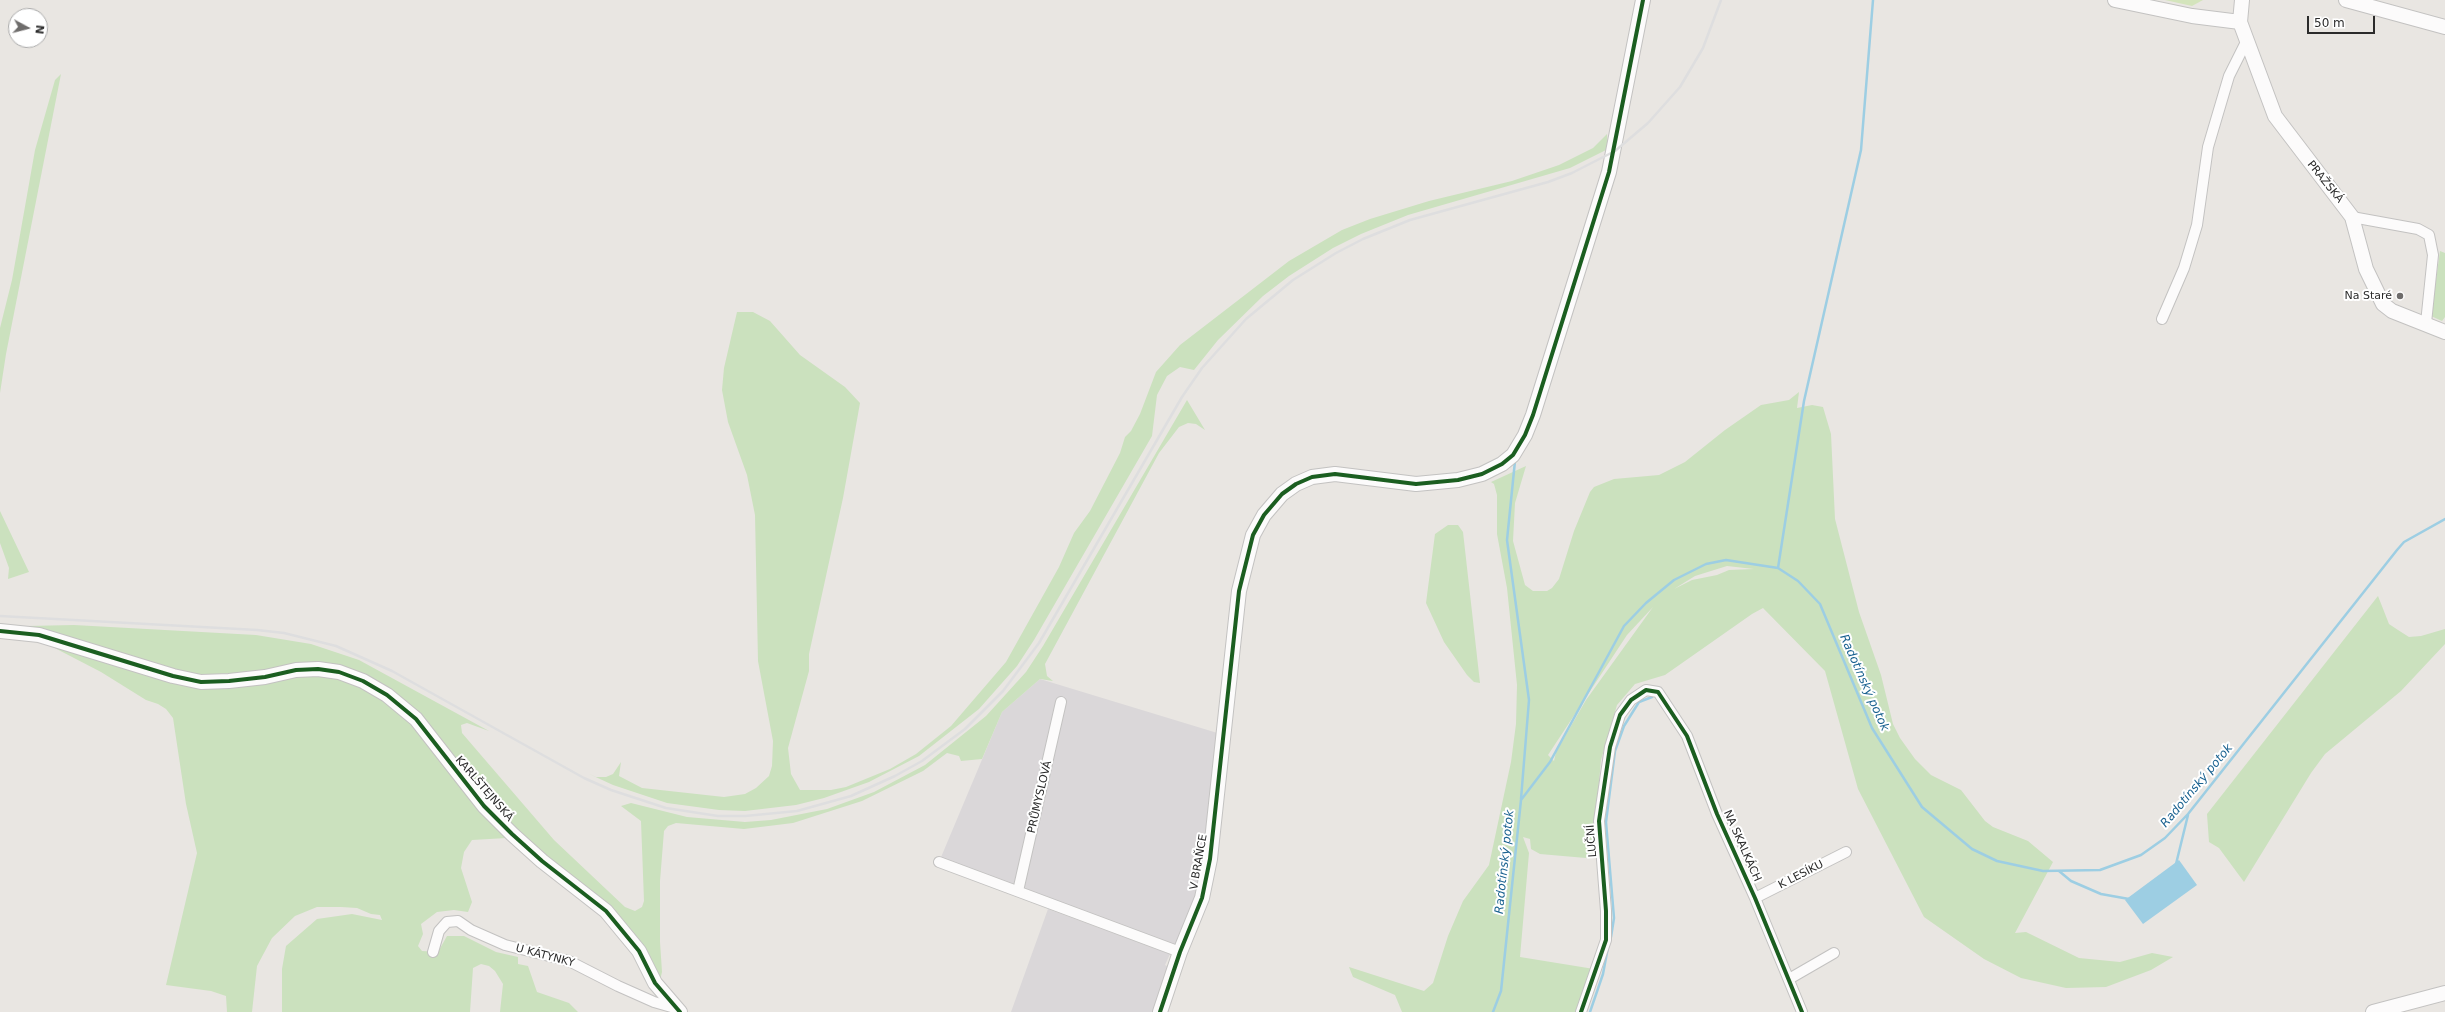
<!DOCTYPE html>
<meta charset="utf-8">
<style>
body{margin:0}
#map{position:relative;width:2445px;height:1012px;overflow:hidden;background:#e9e6e2;font-family:"DejaVu Sans",sans-serif}
canvas{display:block}
.north{position:absolute;left:8px;top:8px;width:40px;height:40px;box-sizing:border-box;background:#fff;border:1px solid #aaa;border-radius:50%;rotate:97deg;font-size:11px;font-weight:700;line-height:16px;text-align:center;color:#2b2b2b}
.north::after{content:'';display:block;margin:auto;width:14px;height:18px;background:#6e6c6b;clip-path:polygon(50% 0,100% 100%,50% 72%,0 100%)}
.scale{position:absolute;left:2307px;top:16px;width:68px;height:18px;box-sizing:border-box;border:2px solid #2b2b2b;border-top:0;padding-left:5px;font-size:12px;line-height:14px;white-space:nowrap;color:#2b2b2b;-webkit-text-stroke:3px #fff;paint-order:stroke}
</style>
<div id="map">
<canvas width="2445" height="1012"></canvas>
<div class="north">N</div>
<div class="scale">50 m</div>
</div>
<script>
const c = document.querySelector('canvas').getContext('2d');
c.lineJoin = 'round';
function fillPath(path, color) {
  c.fillStyle = color;
  c.fill(path, 'evenodd');
}
function shape(rows) {
  const path = new Path2D();
  for (const r of rows) {
    path.moveTo(r[0], r[1]);
    for (let i = 2; i < r.length; i += 2) path.lineTo(r[i], r[i + 1]);
  }
  return path;
}
function strokePath(path, color, width, dash) {
  c.strokeStyle = color;
  c.lineWidth = width;
  c.lineCap = dash ? 'butt' : 'round';
  c.setLineDash(dash || []);
  c.stroke(path);
}
function label(font, color, halo, rows, align = 'center') {
  c.font = font + ' "DejaVu Sans",sans-serif';
  c.lineWidth = 4;
  c.setLineDash([]);
  c.textBaseline = 'middle';
  c.strokeStyle = halo;
  c.fillStyle = color;
  for (const [text, x, y, turn = 0] of rows) {
    c.save();
    c.translate(x, y);
    c.rotate((+turn || 0) * Math.PI / 180);
    c.textAlign = isNaN(turn) ? turn : align;
    if (halo) c.strokeText(text, 0, 0);
    c.fillText(text, 0, 0);
    c.restore();
  }
}
fillPath(shape([
 [1040,679,1224,735,1210,859,1180,952,939,862,1002,712],
 [1048,909,1170,954,1165,965,1169,967,1153,1012,1011,1012]
]), '#dad7d9');
fillPath(shape([
 [61,74,6,354,0,393,0,328,12,280,35,150,55,80],
 [1607,134,1608,149,1570,168,1408,215,1361,234,1333,248,1289,276,1263,296,1218,340,1194,370,1180,367,1167,376,1157,395,1152,436,1034,640,1017,666,979,709,919,756,869,782,824,798,796,805,745,811,719,810,667,803,613,785,587,773,596,777,606,777,613,774,621,762,619,776,642,788,724,797,745,794,756,788,769,776,772,766,773,741,758,661,755,515,747,475,728,422,722,390,724,368,737,312,753,312,770,321,800,355,845,387,860,403,843,498,809,654,809,671,788,748,791,774,800,790,831,790,846,787,890,769,916,754,951,726,1006,662,1059,567,1074,533,1090,511,1120,453,1125,437,1131,431,1140,414,1156,372,1180,345,1289,261,1342,230,1370,219,1429,201,1512,181,1559,165,1593,148],
 [2440,251,2445,253,2445,317,2442,321,2431,316],
 [1799,392,1797,408,1812,405,1823,407,1831,434,1835,519,1859,612,1881,675,1893,724,1900,738,1915,759,1931,775,1961,790,1985,821,1993,827,2028,841,2053,862,2015,933,2026,932,2079,958,2120,962,2152,953,2173,957,2151,970,2106,987,2066,988,2021,978,1984,959,1924,917,1858,789,1825,671,1763,608,1752,614,1665,675,1635,684,1617,705,1601,760,1596,817,1598,851,1586,858,1540,854,1531,849,1530,839,1523,837,1529,853,1520,957,1594,969,1578,1012,1402,1012,1395,995,1353,977,1349,967,1424,991,1433,983,1448,936,1463,901,1489,865,1511,762,1516,724,1517,685,1507,588,1497,534,1497,495,1494,484,1491,482,1526,466,1515,503,1513,541,1525,585,1533,591,1547,591,1552,588,1559,579,1574,531,1590,492,1594,487,1614,479,1659,475,1685,462,1725,430,1761,405,1789,400],
 [1727,566,1754,569,1729,570,1717,575,1692,580,1674,589,1695,576],
 [1653,607,1586,700,1556,752,1554,761,1548,755,1627,635],
 [1187,400,1205,430,1196,424,1188,423,1179,427,1159,453,1045,664,1047,676,1053,681,1040,679,1002,712,982,759,961,761,959,756,947,753,923,771,862,801,793,823,744,829,676,823,668,826,664,831,660,881,660,942,662,972,660,980,644,948,516,830,366,675,264,671,201,675,174,670,27,626,74,625,256,635,311,644,359,660,489,731,467,723,461,725,462,733,554,840,625,907,635,911,642,907,644,901,641,821,621,806,631,803,687,817,745,822,771,820,827,809,874,792,925,765,986,716,1026,672,1043,646],
 [0,511,29,572,8,579,9,568,0,543],
 [1448,525,1458,525,1463,532,1480,683,1474,682,1467,675,1444,642,1426,603,1435,534],
 [2378,596,2389,624,2398,630,2409,637,2421,636,2445,629,2445,644,2401,691,2325,754,2311,773,2244,882,2219,848,2209,842,2207,814],
 [47,644,171,682,318,676,338,678,360,686,383,700,412,723,479,810,507,838,472,840,464,852,461,868,472,902,468,912,454,910,437,912,421,924,423,934,418,946,422,951,438,952,447,936,464,936,496,952,518,957,518,964,528,966,537,992,569,1003,578,1012,500,1012,503,984,495,971,489,966,481,964,473,968,470,1012,282,1012,282,969,286,946,317,919,352,914,382,920,380,915,371,914,357,908,341,907,317,907,295,916,272,938,257,966,252,1012,227,1012,226,996,211,991,166,985,197,853,186,804,173,718,166,709,158,704,146,700,101,672]
]), '#cbe1be');
fillPath(shape([
 [2165,0,2203,0,2192,6]
]), '#d4e4bc');
fillPath(shape([
 [2179,860,2197,885,2143,924,2125,900]
]), '#9dcee3');
strokePath(shape([
 [1515,461,1507,540,1529,700,1521,799],
 [1778,568,1804,401,1861,150,1873,0],
 [2176,864,2188,815],
 [2059,871,2071,881,2101,894,2129,899],
 [1611,937,1614,918,1606,822,1615,751,1624,726,1639,702,1652,697],
 [1493,1012,1501,991,1521,800,1550,762,1624,626,1646,603,1674,580,1706,564,1726,560,1778,568,1798,581,1820,604,1872,728,1922,807,1972,849,1997,861,2043,871,2100,870,2141,855,2165,838,2188,814,2397,550,2404,542,2445,519],
 [1590,1012,1603,974,1608,947]
]), '#9dcee3', 2.5);
const street = shape([
 [2352,217,2418,229,2429,235,2433,255,2426,323],
 [2162,319,2184,268,2197,225,2208,147,2229,76,2246,42],
 [939,862,1180,952],
 [1018,891,1061,702],
 [1755,898,1846,852],
 [433,952,439,931,447,922,458,921,471,930,505,945,569,961,618,986,654,1002,675,1008],
 [1789,979,1834,953],
 [1581,1012,1606,940,1606,911,1599,821,1610,747,1620,715,1631,700,1646,690,1658,692,1687,736,1717,814,1755,898,1802,1012]
]);
const secondary = shape([
 [2115,0,2192,16,2240,22],
 [2242,0,2240,22,2275,116,2352,217,2366,269,2383,304,2392,311,2445,332],
 [2346,0,2445,27],
 [0,631,39,635,173,676,201,682,229,681,265,677,296,670,318,669,339,672,363,681,387,695,416,719,484,806,512,834,542,861,606,911,639,951,655,983,680,1012],
 [1160,1012,1180,952,1202,898,1210,859,1239,591,1253,535,1264,515,1282,494,1296,484,1312,477,1335,474,1416,484,1458,480,1482,474,1502,464,1513,455,1525,435,1533,415,1609,172,1643,0],
 [2373,1012,2445,993]
]);
strokePath(street, '#c3c2c1', 12);
strokePath(secondary, '#c3c2c1', 16);
strokePath(street, '#fcfbfb', 10);
strokePath(secondary, '#fcfbfb', 14);
strokePath(shape([
 [0,616,257,630,284,633,336,646,392,671,584,778,611,790,666,808,718,816,745,816,797,811,851,796,895,776,922,761,965,729,1003,691,1039,643,1182,397,1202,368,1246,319,1293,280,1336,253,1363,239,1410,220,1548,182,1572,173,1615,151,1648,123,1680,87,1703,48,1721,0]
]), '#dededf', 2.5);
strokePath(shape([
 [0,631,39,635,173,676,201,682,229,681,265,677,296,670,318,669,339,672,363,681,387,695,416,719,484,806,512,834,542,861,606,911,639,951,655,983,680,1012],
 [1160,1012,1180,952,1202,898,1210,859,1239,591,1253,535,1264,515,1282,494,1296,484,1312,477,1335,474,1416,484,1458,480,1482,474,1502,464,1513,455,1525,435,1533,415,1609,172,1643,0],
 [1581,1012,1606,940,1606,911,1599,821,1610,747,1620,715,1631,700,1646,690,1658,692,1687,736,1717,814,1755,898,1802,1012]
]), '#1b5e20', 4);
for (const [x, y, r, color] of [
 [2400,296,4,"#6e6c6b"]
]) {
  const dot = new Path2D();
  dot.arc(x, y, r, 0, 2 * Math.PI);
  c.fillStyle = color;
  c.fill(dot);
  strokePath(dot, '#fff', 1.5);
}
label('11px', '#2b2b2b', '#fff', [
 ["PRAŽSKÁ",2325,182,51],
 ["KARLŠTEJNSKÁ",484,789,49],
 ["PRŮMYSLOVÁ",1040,797,-77],
 ["LUČNÍ",1592,841,-95],
 ["NA SKALKÁCH",1742,846,66],
 ["V BRAŇCE",1199,862,-80],
 ["K LESÍKU",1801,875,-27],
 ["U KÁTYNKY",545,956,15]
]);
label('11px', '#2b2b2b', '#fff', [
 ["Na Staré",2392,296]
], 'right');
label('italic 12px', '#1a6290', '#fff', [
 ["Radotínský potok",1864,683,66],
 ["Radotínský potok",2197,786,-50],
 ["Radotínský potok",1505,862,-84]
]);
</script>
